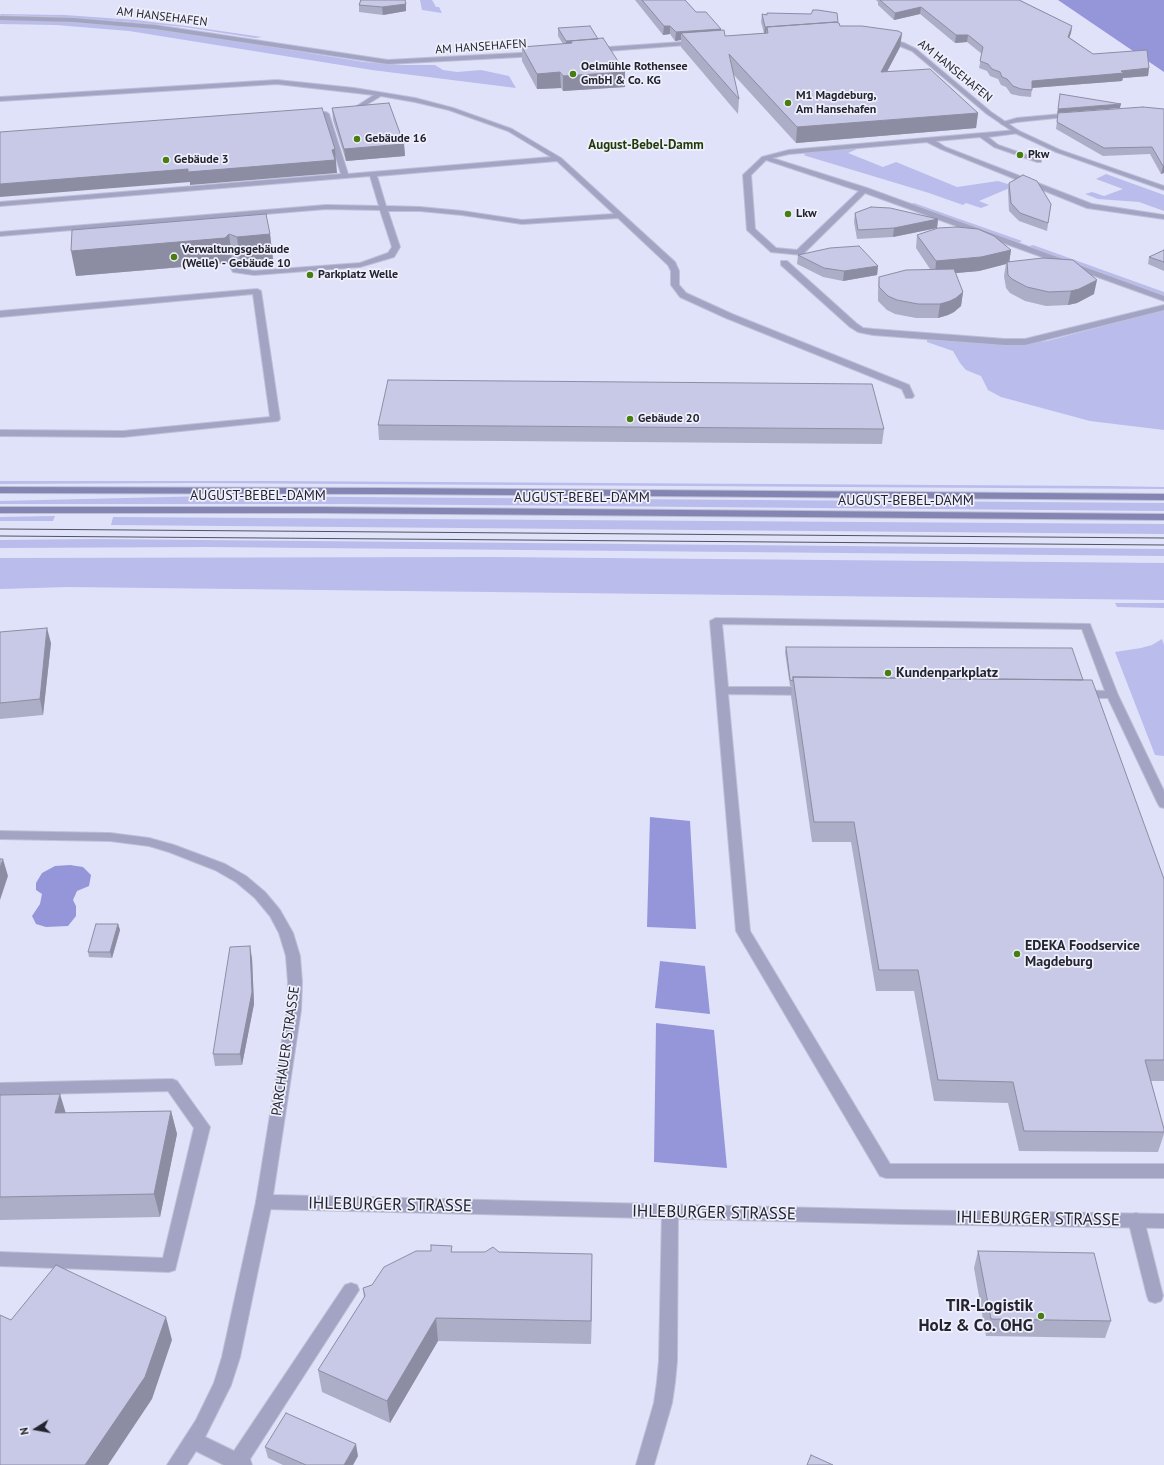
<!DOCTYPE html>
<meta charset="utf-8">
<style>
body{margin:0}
#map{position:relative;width:1164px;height:1465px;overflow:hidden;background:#e0e2fa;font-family:"PT Sans",sans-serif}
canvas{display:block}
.north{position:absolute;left:16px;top:1409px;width:40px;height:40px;-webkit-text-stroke:3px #eff0fc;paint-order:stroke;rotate:259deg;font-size:11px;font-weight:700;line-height:16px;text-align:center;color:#23242f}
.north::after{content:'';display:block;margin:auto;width:14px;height:18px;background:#23242f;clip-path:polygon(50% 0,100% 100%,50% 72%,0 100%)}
</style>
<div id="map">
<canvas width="1164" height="1465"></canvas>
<div class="north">N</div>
</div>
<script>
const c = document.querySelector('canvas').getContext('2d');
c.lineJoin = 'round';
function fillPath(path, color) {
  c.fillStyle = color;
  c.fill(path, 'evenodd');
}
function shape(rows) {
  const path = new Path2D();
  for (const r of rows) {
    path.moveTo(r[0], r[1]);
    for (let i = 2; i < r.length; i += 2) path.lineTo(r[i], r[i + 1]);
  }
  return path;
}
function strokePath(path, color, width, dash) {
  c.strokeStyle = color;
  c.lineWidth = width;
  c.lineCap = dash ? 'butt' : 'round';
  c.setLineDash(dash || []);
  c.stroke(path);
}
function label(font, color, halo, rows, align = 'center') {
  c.font = font + ' "PT Sans",sans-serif';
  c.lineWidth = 3.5;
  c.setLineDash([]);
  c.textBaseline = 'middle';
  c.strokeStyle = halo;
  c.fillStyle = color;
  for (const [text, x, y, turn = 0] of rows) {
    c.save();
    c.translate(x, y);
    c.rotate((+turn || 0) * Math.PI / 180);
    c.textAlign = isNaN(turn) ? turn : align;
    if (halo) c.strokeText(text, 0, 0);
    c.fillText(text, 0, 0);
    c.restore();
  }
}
fillPath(shape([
 [420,0,432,0,436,7,439,7,442,13,422,10],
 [1,14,65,15,135,20,186,26,262,37,255,38,184,27,132,22,63,17,0,15],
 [0,20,62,22,137,27,203,36,364,62,401,65,435,65,443,70,457,72,481,70,509,76,516,88,372,70,129,31,56,25,0,24],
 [855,148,857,149,848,153,883,167,896,162,957,187,998,181,1024,189,1012,187,979,201,989,205,981,208,966,203,963,205,929,193,803,155,805,155,804,153],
 [1106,174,1164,195,1164,211,1139,202,1098,199,1085,194,1092,192,1104,196,1123,189,1096,179],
 [914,203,1022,241,1017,244,908,205],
 [1033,245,1164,292,1164,297,1026,247],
 [1164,310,1164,430,1090,421,1001,397,988,390,981,376,966,370,960,363,953,351,927,342,927,339,1020,345,1031,343,1047,341],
 [0,481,273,481,1109,486,1164,487,1164,489,196,483,0,484],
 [210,496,1164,503,1164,511,351,504,0,504,0,501],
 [55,516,53,521,0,521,0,517],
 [113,517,1164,524,1164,534,111,525],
 [94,539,1164,549,1164,556,207,547,0,548,0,540],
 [492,557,1164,563,1164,600,68,587,0,589,0,558],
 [1115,603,1164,603,1164,608,1117,607],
 [1162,639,1164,645,1164,756,1155,755,1115,652,1141,648,1152,645]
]), '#babcec');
fillPath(shape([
 [1058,0,1164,0,1164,72],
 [650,817,690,821,696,929,647,927],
 [70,865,83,867,91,875,89,886,77,891,73,900,76,906,76,916,68,926,46,927,36,924,32,916,40,904,42,894,36,890,36,883,42,873,55,866],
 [660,961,705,966,710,1014,655,1008],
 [656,1023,714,1030,727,1168,654,1162]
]), '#9595da');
const lane = shape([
 [277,80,354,88,415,98,453,108,512,129,561,158,675,262,679,271,679,285,686,293,732,314,909,385,914,396,912,398,906,398,902,389,726,318,680,297,671,285,671,271,668,265,618,218,522,224,462,215,420,211,388,211,400,247,394,257,360,267,254,275,233,272,229,265,232,260,235,260,239,262,237,265,239,268,254,271,360,263,388,253,392,247,380,210,326,209,0,236,0,232,326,205,379,206,370,176,0,206,0,202,341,174,323,116,306,116,306,114,308,113,326,112,329,114,348,174,551,157,508,131,449,110,415,102,381,96,351,114,348,112,349,111,374,95,277,84,0,101,0,97,277,80],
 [557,161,614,214,522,220,462,211,420,207,386,206,377,176,557,161],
 [1073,113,1075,114,1075,116,1017,122,1003,125,1000,123,1017,118,1073,113],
 [1017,130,1019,131,1019,133,988,137,998,145,1041,160,1041,162,1037,162,994,147,980,137,936,141,945,147,1092,204,1164,215,1164,219,1087,208,941,149,927,142,789,154,772,158,867,188,1164,296,1164,301,865,193,802,255,771,252,747,230,743,175,762,157,789,150,1017,130],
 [766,160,859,191,797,250,776,248,755,229,751,175,766,160],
 [781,261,787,261,856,323,863,328,873,329,1005,339,1025,339,1164,305,1164,310,1025,345,1005,345,873,335,858,332,850,327,781,265,781,261],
 [257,289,261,291,280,419,278,421,123,437,0,436,0,430,123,431,270,417,253,294,0,317,0,311,257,289],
 [716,618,1090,624,1118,695,1164,791,1164,808,1160,807,1158,804,1108,698,1082,698,1078,697,1076,694,1078,691,1082,690,1105,691,1082,629,722,624,728,687,808,687,812,688,814,691,812,694,808,695,728,694,750,931,890,1164,1164,1164,1164,1178,886,1178,880,1176,736,931,710,621,716,618],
 [172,1079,177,1081,210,1127,175,1270,169,1272,0,1266,0,1252,163,1258,194,1128,168,1091,0,1095,0,1083,172,1079],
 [264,1195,270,1197,272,1202,240,1357,231,1385,205,1437,234,1451,345,1285,351,1283,357,1285,359,1290,250,1459,252,1465,224,1465,196,1451,187,1465,167,1465,196,1420,214,1383,222,1357,256,1202,258,1197,264,1195],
 [670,1205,676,1207,678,1212,677,1361,675,1382,672,1403,654,1465,636,1465,654,1403,657,1382,659,1361,662,1212,664,1207,670,1205],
 [1136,1213,1142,1215,1144,1220,1163,1296,1161,1301,1155,1303,1149,1301,1147,1296,1128,1220,1130,1215,1136,1213]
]);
const street = shape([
 [0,16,73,18,155,25,388,60,538,52,541,54,538,56,388,64,155,29,73,22,0,20,0,16],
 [883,37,904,43,916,49,991,112,1019,131,1060,150,1164,186,1164,190,1056,152,1015,133,987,114,912,51,883,39,883,37],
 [697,41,700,43,699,44,594,52,591,50,594,48,697,41],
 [0,831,110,833,149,838,174,845,225,864,246,876,265,892,280,910,293,933,300,956,302,982,301,1010,273,1195,902,1210,1164,1214,1164,1228,902,1224,264,1209,258,1207,256,1202,287,1010,288,982,286,956,279,933,270,916,255,898,236,882,215,870,169,852,149,846,110,841,0,839,0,831]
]);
const secondary = shape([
 [0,487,383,488,1164,494,1164,500,383,494,0,493,0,487],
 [0,507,323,507,1164,514,1164,520,323,513,0,513,0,507]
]);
strokePath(lane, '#bec0d5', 2);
strokePath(street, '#bec0d5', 2);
strokePath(secondary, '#bec0d5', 2);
fillPath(lane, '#a3a4c4');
fillPath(street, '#a3a4c4');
fillPath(secondary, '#8485b3');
strokePath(shape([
 [0,529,1164,538],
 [0,536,1164,545]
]), '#515260', 1);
fillPath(shape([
 [360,0,405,0,406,4,406,11,383,15,359,12,359,5,360,1],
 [635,0,685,0,696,12,721,29,721,30,725,36,764,33,761,22,762,14,838,22,840,26,902,33,900,47,887,71,978,113,976,128,796,143,733,74,739,99,738,114,681,47,681,40,675,41,670,34,663,35],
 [876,0,1025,0,1020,0,1072,26,1071,33,1069,37,1093,54,1149,68,1148,76,1123,78,1122,81,1032,88,1031,97,1020,96,1011,94,1006,87,1001,85,998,79,990,76,987,71,979,68,982,54,967,42,955,43,920,14,894,20,878,5,878,2],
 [558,28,598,39,625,72,625,87,563,91,561,88,537,89,522,61,522,47,563,44,558,36],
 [332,108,404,144,405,156,346,161,333,120],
 [1164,109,1164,173,1161,174,1150,154,1103,156,1056,129,1058,113],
 [1009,183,1051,204,1047,231,1019,221,1009,211,1008,190],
 [855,213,938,219,937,228,893,237,857,239,854,222],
 [72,230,270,234,273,259,240,262,232,258,229,263,76,276],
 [917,235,1011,250,1009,262,1094,294,1077,303,1068,305,1046,306,1025,301,1010,293,1006,288,1004,276,1006,264,979,271,955,273,963,292,961,306,954,312,948,315,938,318,916,318,895,314,887,310,878,301,878,291,879,277,930,269,916,248],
 [1164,250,1164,271,1148,264,1149,257],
 [798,255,878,266,877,275,843,281,823,277,797,264],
 [378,425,884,429,882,444,379,440],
 [0,632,51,643,43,715,0,719],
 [786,647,1083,680,1164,879,1164,1081,1151,1081,1164,1129,1164,1134,1158,1152,1019,1151,1008,1103,934,1101,914,991,876,991,851,842,812,842,791,696,792,686,790,686,785,652],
 [118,924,120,930,112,958,89,957,88,952],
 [252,958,254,1004,242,1065,215,1066,213,1054],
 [0,1095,66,1113,171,1111,177,1134,160,1217,0,1220],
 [978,1251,1111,1321,1105,1338,986,1336,974,1268],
 [452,1252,592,1254,591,1344,438,1341,390,1423,322,1392,318,1370,364,1298,363,1288,372,1285],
 [265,1447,358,1456,353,1465,283,1465,268,1458]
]), '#acadc7');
fillPath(shape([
 [406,4,406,11,383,15,382,7],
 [921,7,920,14,894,20,895,13],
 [838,22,767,27,766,34,764,34,765,27],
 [664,26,670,26,670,34,663,35],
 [1072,26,1071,33,1067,44,1068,37],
 [721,29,721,38,681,33,681,40,675,41,676,32],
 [902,33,900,47,879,87,881,72],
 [956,35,968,35,967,42,955,43],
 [566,41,571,41,571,48,566,49],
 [1149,68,1148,76,1123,78,1122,81,1031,88,1032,81],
 [560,72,561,88,537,89,537,74],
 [625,72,625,87,563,91,563,76],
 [1121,104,1120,108,1057,113,1058,109],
 [978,113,976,128,796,143,797,127],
 [404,144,405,156,346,161,344,149],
 [335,149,337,173,190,185,190,182,0,197,0,184],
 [1163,166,1164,166,1164,173,1161,174],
 [938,219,937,228,893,237,894,228],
 [229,234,232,258,229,263,76,276,71,251],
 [270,234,273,259,240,262,237,237],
 [1011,250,1009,264,1007,262,1006,264,979,271,935,275,936,261],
 [878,266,877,275,843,281,844,271],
 [1097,280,1094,294,1077,303,1068,305,1071,291],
 [963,292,961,306,954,312,948,315,938,318,940,304],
 [47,628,51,643,43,715,40,699],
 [3,859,8,876,0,900,0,868],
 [118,924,120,930,112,958,110,952],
 [250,946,252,958,254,1004,242,1065,240,1054],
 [60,1094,67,1117,55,1113],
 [171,1111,177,1134,160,1217,154,1194],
 [592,1254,592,1277,591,1344,591,1321],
 [166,1317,172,1340,152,1399,108,1465,85,1465],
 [436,1318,438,1341,390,1423,387,1401],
 [356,1444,358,1456,353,1465,344,1465]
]), '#8c8da2');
const building = shape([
 [361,0,405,0,406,4,382,7,359,5,361,0],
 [642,0,685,0,696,12,706,12,721,29,676,32,670,26,664,26,642,0],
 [880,0,1019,0,1072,26,1068,37,1093,54,1147,50,1149,68,1121,71,1124,73,1032,81,1032,90,1021,89,1013,86,1007,79,1002,77,1000,72,992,69,988,64,980,61,983,47,968,35,956,35,921,7,895,13,880,0],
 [813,10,818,10,837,13,838,22,765,27,762,14,767,15,767,13,811,14,813,10],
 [835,22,839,23,840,26,862,26,898,31,902,33,881,72,930,69,978,113,797,127,729,54,739,99,681,33,724,30,725,36,768,33,767,27,835,22],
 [590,26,598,39,566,41,558,28,590,26],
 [603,38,625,72,563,76,560,72,537,74,522,47,572,43,571,41,603,38],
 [1060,94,1121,104,1058,109,1060,94],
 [389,103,404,144,344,149,332,108,389,103],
 [1143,107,1164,109,1164,166,1163,166,1152,147,1104,148,1057,122,1058,113,1143,107],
 [322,108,335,149,332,150,335,160,188,172,188,169,0,184,0,132,322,108],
 [1023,175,1037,181,1051,204,1048,223,1020,213,1011,203,1009,183,1023,175],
 [871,207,890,208,938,219,894,228,858,230,855,213,871,207],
 [266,214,270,234,237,237,229,234,225,238,71,251,72,230,266,214],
 [957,227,978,229,994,236,1011,250,981,257,936,261,917,235,938,228,957,227],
 [859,246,878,266,844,271,824,268,798,255,830,248,859,246],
 [1164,250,1164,262,1149,257,1164,250],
 [1043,258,1073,260,1097,280,1079,289,1071,291,1049,292,1027,287,1012,279,1008,275,1007,262,1043,258],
 [954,269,963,292,956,298,950,301,940,304,918,304,897,300,888,296,879,287,879,277,906,270,954,269],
 [388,380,872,384,884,429,378,425,388,380],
 [47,628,40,699,0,703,0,632,47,628],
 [786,647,1072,648,1083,680,793,677,793,681,790,680,786,647],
 [793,677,1092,680,1164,879,1164,1060,1145,1060,1164,1129,1164,1132,1024,1131,1013,1082,938,1080,918,970,879,970,854,822,814,822,793,677],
 [0,859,3,859,0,868,0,859],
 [96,924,118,924,110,952,88,952,96,924],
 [250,946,252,992,240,1054,213,1054,230,947,250,946],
 [60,1094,55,1113,171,1111,154,1194,0,1197,0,1095,60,1094],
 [431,1245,452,1246,451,1252,485,1252,493,1247,499,1252,592,1254,591,1321,436,1318,387,1401,318,1370,365,1296,363,1288,372,1285,384,1267,416,1251,431,1251,431,1245],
 [978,1251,1094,1253,1111,1321,991,1319,978,1251],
 [56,1265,166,1317,145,1377,85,1465,0,1465,0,1315,11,1320,56,1265],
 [286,1413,356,1444,344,1465,306,1465,265,1447,286,1413],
 [811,1455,833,1465,807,1465,811,1455]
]);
fillPath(building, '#c8c9e7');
strokePath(building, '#8c8da2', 1);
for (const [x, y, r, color] of [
 [573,74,4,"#497d11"],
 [788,103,4,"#497d11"],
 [357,139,4,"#497d11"],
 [1020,155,4,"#497d11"],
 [166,160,4,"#497d11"],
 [788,214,4,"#497d11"],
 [174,257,4,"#497d11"],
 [310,275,4,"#497d11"],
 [630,419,4,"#497d11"],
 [888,673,4,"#497d11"],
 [1017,954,4,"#497d11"],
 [1041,1316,4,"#497d11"]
]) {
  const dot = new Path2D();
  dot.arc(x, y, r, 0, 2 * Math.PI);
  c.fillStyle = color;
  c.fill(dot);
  strokePath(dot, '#eff0fc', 1.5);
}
label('12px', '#23242f', '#eff0fc', [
 ["AM HANSEHAFEN",162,17,7],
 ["AM HANSEHAFEN",481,47,-4],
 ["AM HANSEHAFEN",955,71,39]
]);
label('bold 12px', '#23242f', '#eff0fc', [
 ["Oelmühle Rothensee",581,67],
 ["GmbH & Co. KG",581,81],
 ["M1 Magdeburg,",796,96],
 ["Am Hansehafen",796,110],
 ["Gebäude 16",365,139],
 ["Pkw",1028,155],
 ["Gebäude 3",174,160],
 ["Lkw",796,214],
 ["Verwaltungsgebäude",182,250],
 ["(Welle) - Gebäude 10",182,264],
 ["Parkplatz Welle",318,275],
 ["Gebäude 20",638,419]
], 'left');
label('bold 13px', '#1f3907', '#eff0fc', [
 ["August-Bebel-Damm",646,145]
]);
label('14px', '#23242f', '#eff0fc', [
 ["AUGUST-BEBEL-DAMM",258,496],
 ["AUGUST-BEBEL-DAMM",582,498],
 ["AUGUST-BEBEL-DAMM",906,501],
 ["PARCHAUER STRASSE",286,1051,-82]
]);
label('bold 14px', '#23242f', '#eff0fc', [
 ["Kundenparkplatz",896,673],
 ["EDEKA Foodservice",1025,946],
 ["Magdeburg",1025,962]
], 'left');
label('17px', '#23242f', '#eff0fc', [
 ["IHLEBURGER STRASSE",390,1205,1],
 ["IHLEBURGER STRASSE",714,1213,1],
 ["IHLEBURGER STRASSE",1038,1219,1]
]);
label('bold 17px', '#23242f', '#eff0fc', [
 ["TIR-Logistik",1033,1306],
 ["Holz & Co. OHG",1033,1326]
], 'right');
</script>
